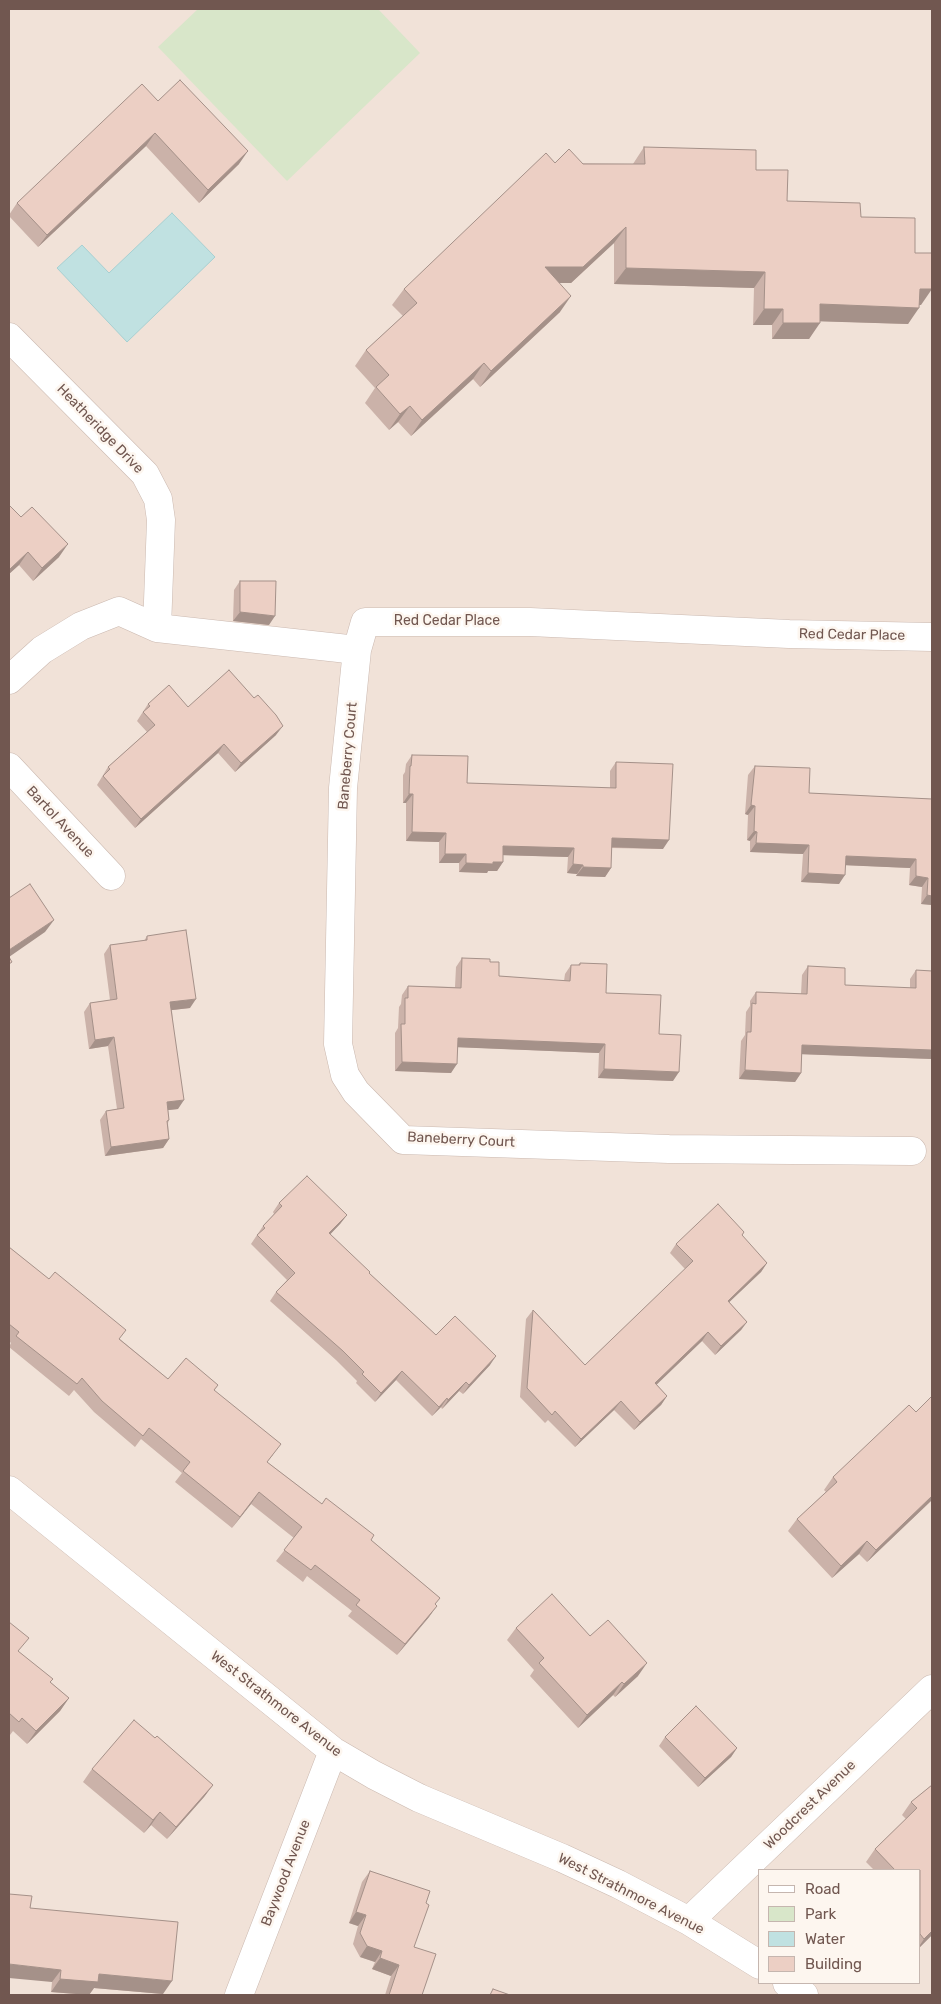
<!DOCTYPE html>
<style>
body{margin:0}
#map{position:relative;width:941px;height:2004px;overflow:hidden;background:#faf1e9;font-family:Rubik,sans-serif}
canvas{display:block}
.frame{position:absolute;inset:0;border:10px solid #715750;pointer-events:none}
.legend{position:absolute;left:758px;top:1869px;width:162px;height:115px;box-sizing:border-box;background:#fdf6ef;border:1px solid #c5b6af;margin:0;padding:6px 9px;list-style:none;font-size:15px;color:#715750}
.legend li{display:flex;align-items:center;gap:10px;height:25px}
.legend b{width:25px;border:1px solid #c5b6af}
</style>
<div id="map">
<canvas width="941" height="2004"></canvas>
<div class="frame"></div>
<ul class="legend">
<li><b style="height:6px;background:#fff"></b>Road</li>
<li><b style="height:14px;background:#d8e6c9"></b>Park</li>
<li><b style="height:14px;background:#c0e1e1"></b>Water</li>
<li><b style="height:14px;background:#eccfc4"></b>Building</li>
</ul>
</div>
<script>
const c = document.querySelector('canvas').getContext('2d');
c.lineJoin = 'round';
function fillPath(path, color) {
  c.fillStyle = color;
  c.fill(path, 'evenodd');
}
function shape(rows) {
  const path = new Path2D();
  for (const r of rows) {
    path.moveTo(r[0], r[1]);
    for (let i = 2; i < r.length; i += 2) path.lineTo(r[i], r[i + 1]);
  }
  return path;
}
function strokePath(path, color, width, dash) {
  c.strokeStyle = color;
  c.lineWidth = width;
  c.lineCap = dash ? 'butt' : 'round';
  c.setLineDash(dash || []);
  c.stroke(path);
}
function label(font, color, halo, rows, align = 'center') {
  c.font = font + ' Rubik,sans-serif';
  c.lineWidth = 5;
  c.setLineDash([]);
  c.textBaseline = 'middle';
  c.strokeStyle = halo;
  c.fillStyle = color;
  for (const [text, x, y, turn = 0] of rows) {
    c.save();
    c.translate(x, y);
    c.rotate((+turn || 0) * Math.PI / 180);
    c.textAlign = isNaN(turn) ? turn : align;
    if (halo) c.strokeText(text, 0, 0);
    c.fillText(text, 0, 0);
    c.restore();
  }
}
fillPath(shape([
 [9,9,932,9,932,1995,9,1995],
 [760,1870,920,1870,920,1983,760,1983]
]), '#f1e2d8');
fillPath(shape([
 [198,9,378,9,420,53,287,181,158,47]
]), '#d8e6c9');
const water = shape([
 [172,213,215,257,127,342,57,268,82,245,109,273,172,213]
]);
fillPath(water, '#c0e1e1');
strokePath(water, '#a7d0d2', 1);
const minor = shape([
 [9,337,145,474,158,499,161,520,157,628],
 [357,650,343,788,338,1044,345,1075,356,1092,403,1140,669,1149,912,1151],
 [9,680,42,650,81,626,119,611,157,628,357,650,365,622,530,622,789,634,932,637],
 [9,767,111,876],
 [9,1490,333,1751,374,1775,419,1798,562,1858,618,1884,689,1921,760,1965],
 [689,1921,932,1689],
 [787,1983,804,1995],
 [239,1995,333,1751]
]);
strokePath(minor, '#cbb9b0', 29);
strokePath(minor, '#fff', 28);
fillPath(shape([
 [158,101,239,164,199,203,146,146,38,247,9,216,9,215,17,203],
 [644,147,756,170,787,201,861,217,915,253,921,305,919,305,908,324,820,321,809,339,772,339,772,325,753,325,754,288,614,284,614,243,571,283,560,283,560,312,480,387,473,379,411,436,398,422,389,430,365,403,375,388,355,366,366,350,403,316,392,305,404,289,555,163,633,164],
 [9,505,59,557,33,581,19,565,9,574],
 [240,581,269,625,233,621,234,590],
 [148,704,188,707,276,735,235,772,218,753,135,828,97,785,108,767,147,732,137,721],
 [412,755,467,783,610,788,610,771,616,762,663,849,611,848,611,868,605,877,576,876,577,874,567,873,568,857,503,855,503,862,497,871,488,871,487,873,459,872,459,863,439,863,439,842,406,841,406,803,403,803,403,775,405,772,406,764],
 [755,766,809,793,932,799,932,905,921,904,922,887,909,885,910,868,846,865,839,884,801,882,803,854,750,852,750,841,747,840,748,815,745,814,748,775],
 [147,936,190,1008,172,1010,178,1109,168,1110,169,1120,168,1123,169,1139,163,1148,105,1156,100,1120,106,1111,117,1109,108,1046,89,1049,84,1012,90,1003,110,1000,104,954,110,945,144,941],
 [462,958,490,962,499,976,564,981,565,974,571,965,578,965,580,963,606,993,659,1034,673,1081,598,1078,599,1053,458,1047,451,1073,395,1071,395,1033,398,1028,399,1007,401,1004,402,995,408,986,455,987,456,967],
 [808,966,845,985,910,988,910,979,916,970,932,971,932,1059,802,1054,801,1073,795,1082,739,1079,741,1041,745,1035,746,1012,750,1006,750,1001,756,992,801,994,802,975],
 [279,1203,347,1215,340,1224,330,1234,369,1273,436,1335,490,1365,463,1394,459,1391,442,1409,441,1407,432,1416,396,1380,375,1402,356,1383,357,1381,336,1360,270,1301,276,1292,287,1280,251,1244,263,1226,274,1214,273,1212],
 [744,1232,742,1236,767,1263,761,1272,729,1302,747,1322,741,1330,715,1355,702,1341,656,1384,667,1396,661,1405,634,1430,614,1410,575,1447,548,1420,545,1423,520,1397,526,1319,533,1310,585,1365,685,1269,670,1253,676,1244],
 [9,1247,168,1379,218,1385,214,1391,273,1455,267,1462,322,1504,371,1540,440,1598,435,1604,429,1617,397,1655,348,1616,352,1611,307,1576,303,1582,276,1561,294,1538,251,1504,232,1528,175,1482,182,1473,141,1439,135,1447,94,1412,74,1390,69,1396,9,1347,11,1343,9,1341],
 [916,1412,932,1500,867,1562,859,1554,832,1578,788,1531,797,1519,826,1492,824,1490,833,1477],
 [9,1622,19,1652,50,1682,69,1698,60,1711,27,1744,13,1731,10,1735,9,1733],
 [516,1628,590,1636,638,1676,615,1697,613,1695,578,1728,530,1676,534,1670,507,1640],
 [665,1737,737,1748,731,1757,698,1787,659,1746],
 [155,1738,213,1785,204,1797,167,1839,151,1825,144,1833,83,1782,92,1769],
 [932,1785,932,1935,920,1947,920,1870,874,1870,866,1862,875,1849,906,1819,902,1815,911,1802],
 [370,1871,426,1903,414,1947,422,1995,385,1995,391,1976,372,1969,375,1962,360,1957,353,1944,358,1926,349,1923,362,1882],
 [30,1908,163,1994,94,1988,89,1995,51,1992,52,1982]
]), '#cbb2a9');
fillPath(shape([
 [155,133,146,146,38,247,47,235],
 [248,151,239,164,199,203,208,190],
 [626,227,614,243,571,283,534,283,545,267],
 [626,268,765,272,754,288,614,284],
 [920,289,932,289,921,305,908,305],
 [571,296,560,312,480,387,491,371],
 [820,304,919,308,908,324,809,321],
 [764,309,783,309,772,325,753,325],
 [783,323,820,323,809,339,772,339],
 [484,363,473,379,411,436,422,420],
 [410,406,398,422,389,430,400,414],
 [68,544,59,557,33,581,42,568],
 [28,552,19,565,9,574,9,570],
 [240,612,275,616,269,625,233,621],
 [283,726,276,735,235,772,241,763],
 [224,744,218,753,135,828,141,819],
 [409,794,413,794,406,803,403,803],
 [751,805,755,806,748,815,745,814],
 [754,831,757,832,750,841,747,840],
 [412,832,446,833,439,842,406,841],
 [612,838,669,840,663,849,605,847],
 [756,843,809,845,803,854,750,852],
 [503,846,574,848,568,857,497,855],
 [445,854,466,854,459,863,439,863],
 [846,856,916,859,910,868,840,865],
 [493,862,503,862,497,871,488,871,487,873,459,872,466,863],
 [573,864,583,865,577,874,567,873],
 [583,867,611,868,605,877,576,876],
 [808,873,845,875,839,884,801,882],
 [916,876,928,878,922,887,909,885],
 [927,895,932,896,932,905,921,904],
 [54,920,45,932,9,957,9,950],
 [196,999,190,1008,164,1011,170,1002],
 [114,1037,108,1046,89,1049,95,1040],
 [458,1038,605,1044,599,1053,452,1047],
 [802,1045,932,1050,932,1059,796,1054],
 [402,1062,457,1064,451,1073,395,1071],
 [604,1069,679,1072,673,1081,598,1078],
 [745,1070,801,1073,795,1082,739,1079],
 [184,1100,178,1109,160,1111,167,1102],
 [169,1139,163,1148,105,1156,111,1147],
 [347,1215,340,1224,323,1242,329,1233],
 [767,1263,761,1272,721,1310,728,1301],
 [747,1322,741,1330,715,1355,721,1346],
 [708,1332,702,1341,649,1392,655,1383],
 [496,1356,490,1365,463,1394,469,1385],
 [402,1371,396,1380,375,1402,381,1393],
 [466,1382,459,1391,442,1409,448,1400],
 [667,1396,661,1405,634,1430,640,1422],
 [447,1398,441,1407,432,1416,439,1407],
 [621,1401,614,1410,575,1447,581,1439],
 [259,1492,251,1504,232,1528,240,1517],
 [932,1496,932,1500,867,1562,876,1550],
 [867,1541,859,1554,832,1578,841,1566],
 [437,1606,429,1617,397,1655,405,1644],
 [647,1663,638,1676,615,1697,624,1684],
 [622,1682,613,1695,578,1728,587,1715],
 [69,1698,60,1711,27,1744,36,1731],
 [737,1748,731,1757,698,1787,705,1778],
 [213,1785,204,1797,167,1839,176,1827],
 [160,1812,151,1825,144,1833,153,1820],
 [356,1912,366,1915,358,1926,349,1923],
 [932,1931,932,1935,920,1947,920,1945,924,1939],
 [367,1946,382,1951,375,1962,360,1957],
 [380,1958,399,1965,391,1976,372,1969],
 [9,1964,61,1970,52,1982,9,1978],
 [99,1974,172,1981,163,1994,94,1988,89,1995,51,1992,60,1979]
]), '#a59189');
const building = shape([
 [180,80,248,151,208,190,155,133,47,235,17,203,142,84,158,101,180,80],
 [644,147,756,150,756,170,788,170,787,201,860,203,861,217,915,218,915,253,932,253,932,289,920,289,919,308,820,304,820,323,783,323,783,309,764,309,765,272,626,268,626,227,583,267,545,267,571,296,491,371,484,363,422,420,410,406,400,414,376,387,389,375,366,350,417,303,404,289,546,153,555,163,569,149,583,164,645,164,644,147],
 [9,505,21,517,32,507,68,544,42,568,28,552,9,570,9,505],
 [240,581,276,581,275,616,240,612,240,581],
 [229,670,254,698,258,695,276,715,283,726,241,763,224,744,141,819,103,776,110,769,108,767,155,725,143,712,150,706,148,704,169,685,188,707,229,670],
 [412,755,468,756,467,783,558,786,616,788,616,762,673,764,669,840,612,838,611,868,583,867,583,865,573,864,574,848,503,846,503,862,493,862,493,864,466,863,466,854,445,854,446,833,412,832,413,794,409,794,410,766,411,766,412,755],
 [755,766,810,768,809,793,932,799,932,896,927,895,928,878,916,876,916,859,846,856,845,875,808,873,809,845,756,843,757,832,754,831,755,806,751,805,755,766],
 [30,884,54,920,9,950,9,898,30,884],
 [186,930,196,999,170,1002,184,1100,167,1102,169,1120,167,1121,169,1139,111,1147,106,1111,124,1108,114,1037,95,1040,90,1003,117,999,110,945,147,940,147,936,186,930],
 [9,957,12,962,9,964,9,957],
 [462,958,490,959,490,962,499,962,499,976,570,981,571,965,580,965,580,963,607,964,606,993,661,995,659,1034,681,1035,679,1072,604,1069,605,1044,458,1038,457,1064,402,1062,401,1024,405,1024,405,998,408,998,408,986,461,988,462,958],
 [808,966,845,968,845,985,916,988,916,970,932,971,932,1050,802,1045,801,1073,745,1070,747,1032,751,1032,752,1003,756,1004,756,992,807,994,808,966],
 [307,1176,347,1215,329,1233,370,1272,369,1273,436,1335,455,1316,496,1356,469,1385,466,1382,448,1400,447,1398,439,1407,402,1371,381,1393,362,1374,364,1372,343,1351,276,1292,295,1273,257,1235,265,1228,263,1226,282,1206,279,1203,307,1176],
 [718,1204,744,1232,742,1235,767,1263,728,1301,747,1322,721,1346,708,1332,655,1383,667,1396,640,1422,621,1401,581,1439,555,1411,552,1415,527,1388,533,1310,585,1365,693,1261,676,1244,718,1204],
 [9,1247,49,1279,55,1272,126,1330,119,1339,168,1379,186,1358,218,1385,214,1390,281,1444,267,1462,322,1504,326,1498,374,1535,371,1540,440,1598,435,1604,437,1606,405,1644,356,1605,360,1600,315,1565,311,1570,284,1550,302,1527,259,1492,240,1517,183,1471,190,1462,149,1428,143,1436,102,1401,82,1378,77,1384,16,1336,19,1332,9,1324,9,1247],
 [932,1396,932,1496,876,1550,867,1541,841,1566,797,1519,837,1482,833,1477,909,1405,916,1412,932,1396],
 [552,1594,590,1636,608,1620,647,1663,624,1684,622,1682,587,1715,539,1663,544,1658,516,1628,552,1594],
 [9,1622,29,1638,18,1651,53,1679,50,1682,69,1698,36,1731,22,1718,19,1722,9,1713,9,1622],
 [696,1706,737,1748,705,1778,665,1737,696,1706],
 [134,1720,155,1738,157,1736,213,1785,176,1827,160,1812,153,1820,92,1769,134,1720],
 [932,1785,932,1931,924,1939,920,1934,920,1870,895,1870,875,1849,917,1808,911,1802,932,1785],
 [370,1871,430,1891,426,1903,429,1905,414,1947,436,1954,422,1995,389,1995,399,1965,380,1958,382,1951,367,1946,360,1933,366,1915,356,1912,370,1871],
 [9,1894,32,1896,30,1908,178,1922,172,1981,99,1974,98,1982,60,1979,61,1970,9,1964,9,1894],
 [493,1989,510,1995,490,1995,493,1989]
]);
fillPath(building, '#eccfc4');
strokePath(building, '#a59189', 1);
label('14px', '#715750', '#fdf6ef', [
 ["Heatheridge Drive",100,429,46],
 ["Red Cedar Place",447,621],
 ["Red Cedar Place",852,635,1],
 ["Baneberry Court",348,756,-85],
 ["Bartol Avenue",60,822,47],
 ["Baneberry Court",461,1140,3],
 ["West Strathmore Avenue",276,1704,38],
 ["Woodcrest Avenue",810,1805,-44],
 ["Baywood Avenue",286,1873,-69],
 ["West Strathmore Avenue",631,1894,27]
]);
</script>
